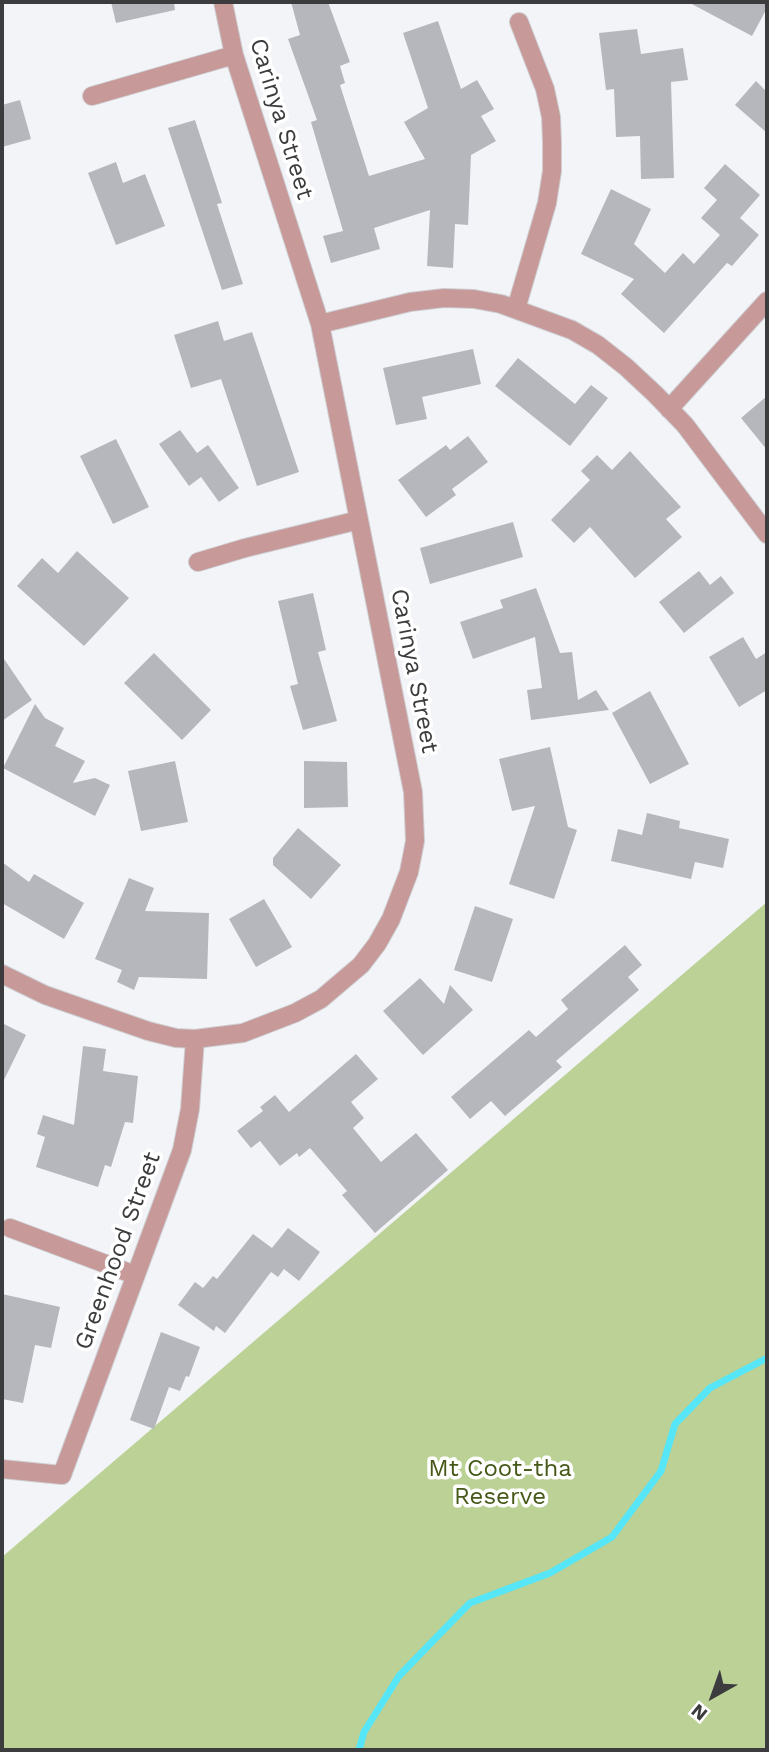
<!DOCTYPE html>
<style>
body{margin:0}
#map{position:relative;width:769px;height:1752px;overflow:hidden;background:#f2f4f8;font-family:"Work Sans",sans-serif}
canvas{display:block}
.frame{position:absolute;inset:0;border:4px solid #3c3c3e;pointer-events:none}
.north{position:absolute;left:678px;top:1661px;width:70px;height:70px;-webkit-text-stroke:5px #fff;paint-order:stroke;rotate:220deg;font-size:19px;font-weight:700;line-height:28px;text-align:center;color:#3c3c3e}
.north::after{content:'';display:block;margin:auto;width:24px;height:32px;background:#3c3c3e;clip-path:polygon(50% 0,100% 100%,50% 72%,0 100%)}
</style>
<div id="map">
<canvas width="769" height="1752"></canvas>
<div class="frame"></div>
<div class="north">N</div>
</div>
<script>
const c = document.querySelector('canvas').getContext('2d');
c.lineJoin = 'round';
function fillPath(path, color) {
  c.fillStyle = color;
  c.fill(path, 'evenodd');
}
function shape(rows) {
  const path = new Path2D();
  for (const r of rows) {
    path.moveTo(r[0], r[1]);
    for (let i = 2; i < r.length; i += 2) path.lineTo(r[i], r[i + 1]);
  }
  return path;
}
function strokePath(path, color, width, dash) {
  c.strokeStyle = color;
  c.lineWidth = width;
  c.lineCap = dash ? 'butt' : 'round';
  c.setLineDash(dash || []);
  c.stroke(path);
}
function label(font, color, halo, rows, align = 'center') {
  c.font = font + ' "Work Sans",sans-serif';
  c.lineWidth = 7;
  c.setLineDash([]);
  c.textBaseline = 'middle';
  c.strokeStyle = halo;
  c.fillStyle = color;
  for (const [text, x, y, turn = 0] of rows) {
    c.save();
    c.translate(x, y);
    c.rotate((+turn || 0) * Math.PI / 180);
    c.textAlign = isNaN(turn) ? turn : align;
    if (halo) c.strokeText(text, 0, 0);
    c.fillText(text, 0, 0);
    c.restore();
  }
}
fillPath(shape([
 [767,902,767,1750,2,1750,2,1557]
]), '#bbd195');
strokePath(shape([
 [359,1750,364,1732,399,1676,460,1613,470,1603,550,1573,612,1537,661,1471,675,1424,710,1388,767,1358]
]), '#57e6f8', 7);
fillPath(shape([
 [111,2,174,2,175,10,116,23],
 [291,2,328,2,350,62,340,66,345,83,340,85,369,176,425,159,404,122,428,108,403,33,438,21,461,89,477,80,494,109,481,116,496,141,471,155,468,225,455,224,453,268,427,266,430,210,374,228,380,249,331,263,323,236,343,231,311,122,317,120,288,39,300,35],
 [688,2,767,2,767,8,752,36],
 [637,29,641,54,683,48,688,80,671,82,674,178,641,179,640,136,616,137,614,89,606,90,599,33],
 [756,81,767,92,767,133,735,105],
 [20,100,31,139,2,147,2,105],
 [195,120,222,203,217,204,243,284,222,290,168,128],
 [116,162,123,183,145,174,165,226,116,245,88,173],
 [725,164,760,195,740,218,759,235,732,266,727,263,664,333,621,294,634,279,581,254,611,189,651,209,634,244,665,273,683,253,694,264,720,235,701,218,717,200,704,188],
 [218,321,224,341,252,332,299,472,257,486,221,379,191,388,174,335],
 [473,349,481,384,422,397,427,419,396,425,383,368],
 [518,358,575,404,591,385,608,398,570,446,495,386],
 [767,396,767,450,741,418],
 [180,430,197,453,208,445,239,488,219,502,201,477,189,486,159,444],
 [468,436,488,462,452,489,456,495,426,517,398,480,446,445,450,450],
 [116,439,149,507,113,524,80,456],
 [630,451,681,507,666,519,682,537,635,578,590,527,574,543,551,520,590,480,581,471,597,455,612,470],
 [513,522,523,557,430,584,420,548],
 [77,551,129,598,84,646,17,586,42,558,58,573],
 [699,571,710,585,721,576,734,593,684,633,659,602],
 [536,588,560,653,572,652,578,700,596,690,609,710,531,720,527,690,542,688,535,637,473,659,460,622,503,608,500,600],
 [313,593,326,650,318,652,337,721,303,730,290,686,298,684,278,601],
 [743,637,756,659,767,652,767,690,739,707,709,657],
 [154,653,211,710,182,740,124,683],
 [2,656,32,700,2,721],
 [650,691,689,764,650,784,612,713],
 [35,704,45,718,64,728,55,746,85,761,73,783,95,778,110,785,95,816,3,768],
 [550,747,568,827,577,830,554,899,509,884,535,806,512,811,499,759],
 [175,761,188,822,141,831,128,771],
 [304,761,347,762,348,807,304,808],
 [647,813,680,821,679,828,729,839,723,868,695,862,691,879,611,861,618,829,642,835],
 [298,828,341,865,311,899,273,865,273,858],
 [2,862,29,882,34,874,84,903,64,939,2,903],
 [129,878,154,888,145,911,209,913,207,979,139,977,134,990,117,982,122,970,95,959],
 [264,899,292,947,256,967,229,919],
 [475,906,513,919,492,982,454,970],
 [625,945,642,965,628,977,639,990,556,1061,562,1067,505,1116,491,1101,470,1119,451,1097,529,1030,536,1037,568,1009,561,1000],
 [420,978,444,1004,450,985,473,1010,423,1055,383,1011],
 [2,1023,26,1035,2,1084],
 [83,1046,106,1049,103,1071,138,1076,133,1123,125,1122,111,1167,105,1165,98,1187,36,1167,45,1137,37,1134,43,1115,74,1125],
 [356,1054,378,1079,351,1102,364,1118,353,1128,381,1162,416,1133,448,1170,375,1233,342,1195,347,1191,310,1148,299,1157,297,1153,280,1166,260,1141,251,1148,237,1131,263,1111,260,1107,275,1095,289,1112],
 [288,1228,320,1252,299,1281,284,1269,278,1277,271,1272,225,1333,216,1326,214,1331,178,1305,195,1282,203,1288,213,1276,217,1279,253,1234,272,1248],
 [2,1294,60,1307,51,1348,35,1345,23,1403,2,1399],
 [161,1332,200,1347,189,1377,186,1376,180,1391,169,1387,154,1429,130,1420]
]), '#b6b7bc');
const minor = shape([
 [92,96,234,55],
 [516,309,547,203,552,171,552,143,551,117,545,89,519,22],
 [320,324,410,302,444,298,474,299,501,304,572,330,598,345,626,367,655,394,685,425,767,534],
 [669,409,767,301],
 [198,562,245,548,359,520],
 [2,974,45,995,148,1031,176,1038,195,1039,243,1033,295,1013,321,999,361,965,377,944,391,919,409,872,415,841,413,792,320,324,234,55,223,2],
 [10,1228,135,1275],
 [2,1469,62,1475,182,1150,190,1109,195,1039]
]);
strokePath(minor, '#cecfd3', 20);
strokePath(minor, '#c79999', 18);
label('24px', '#3c3c3e', '#fff', [
 ["Carinya Street",281,119,73],
 ["Carinya Street",414,671,79],
 ["Greenhood Street",118,1251,-70]
]);
label('24px', '#465919', '#fff', [
 ["Mt Coot-tha",500,1469],
 ["Reserve",500,1497]
]);
</script>
